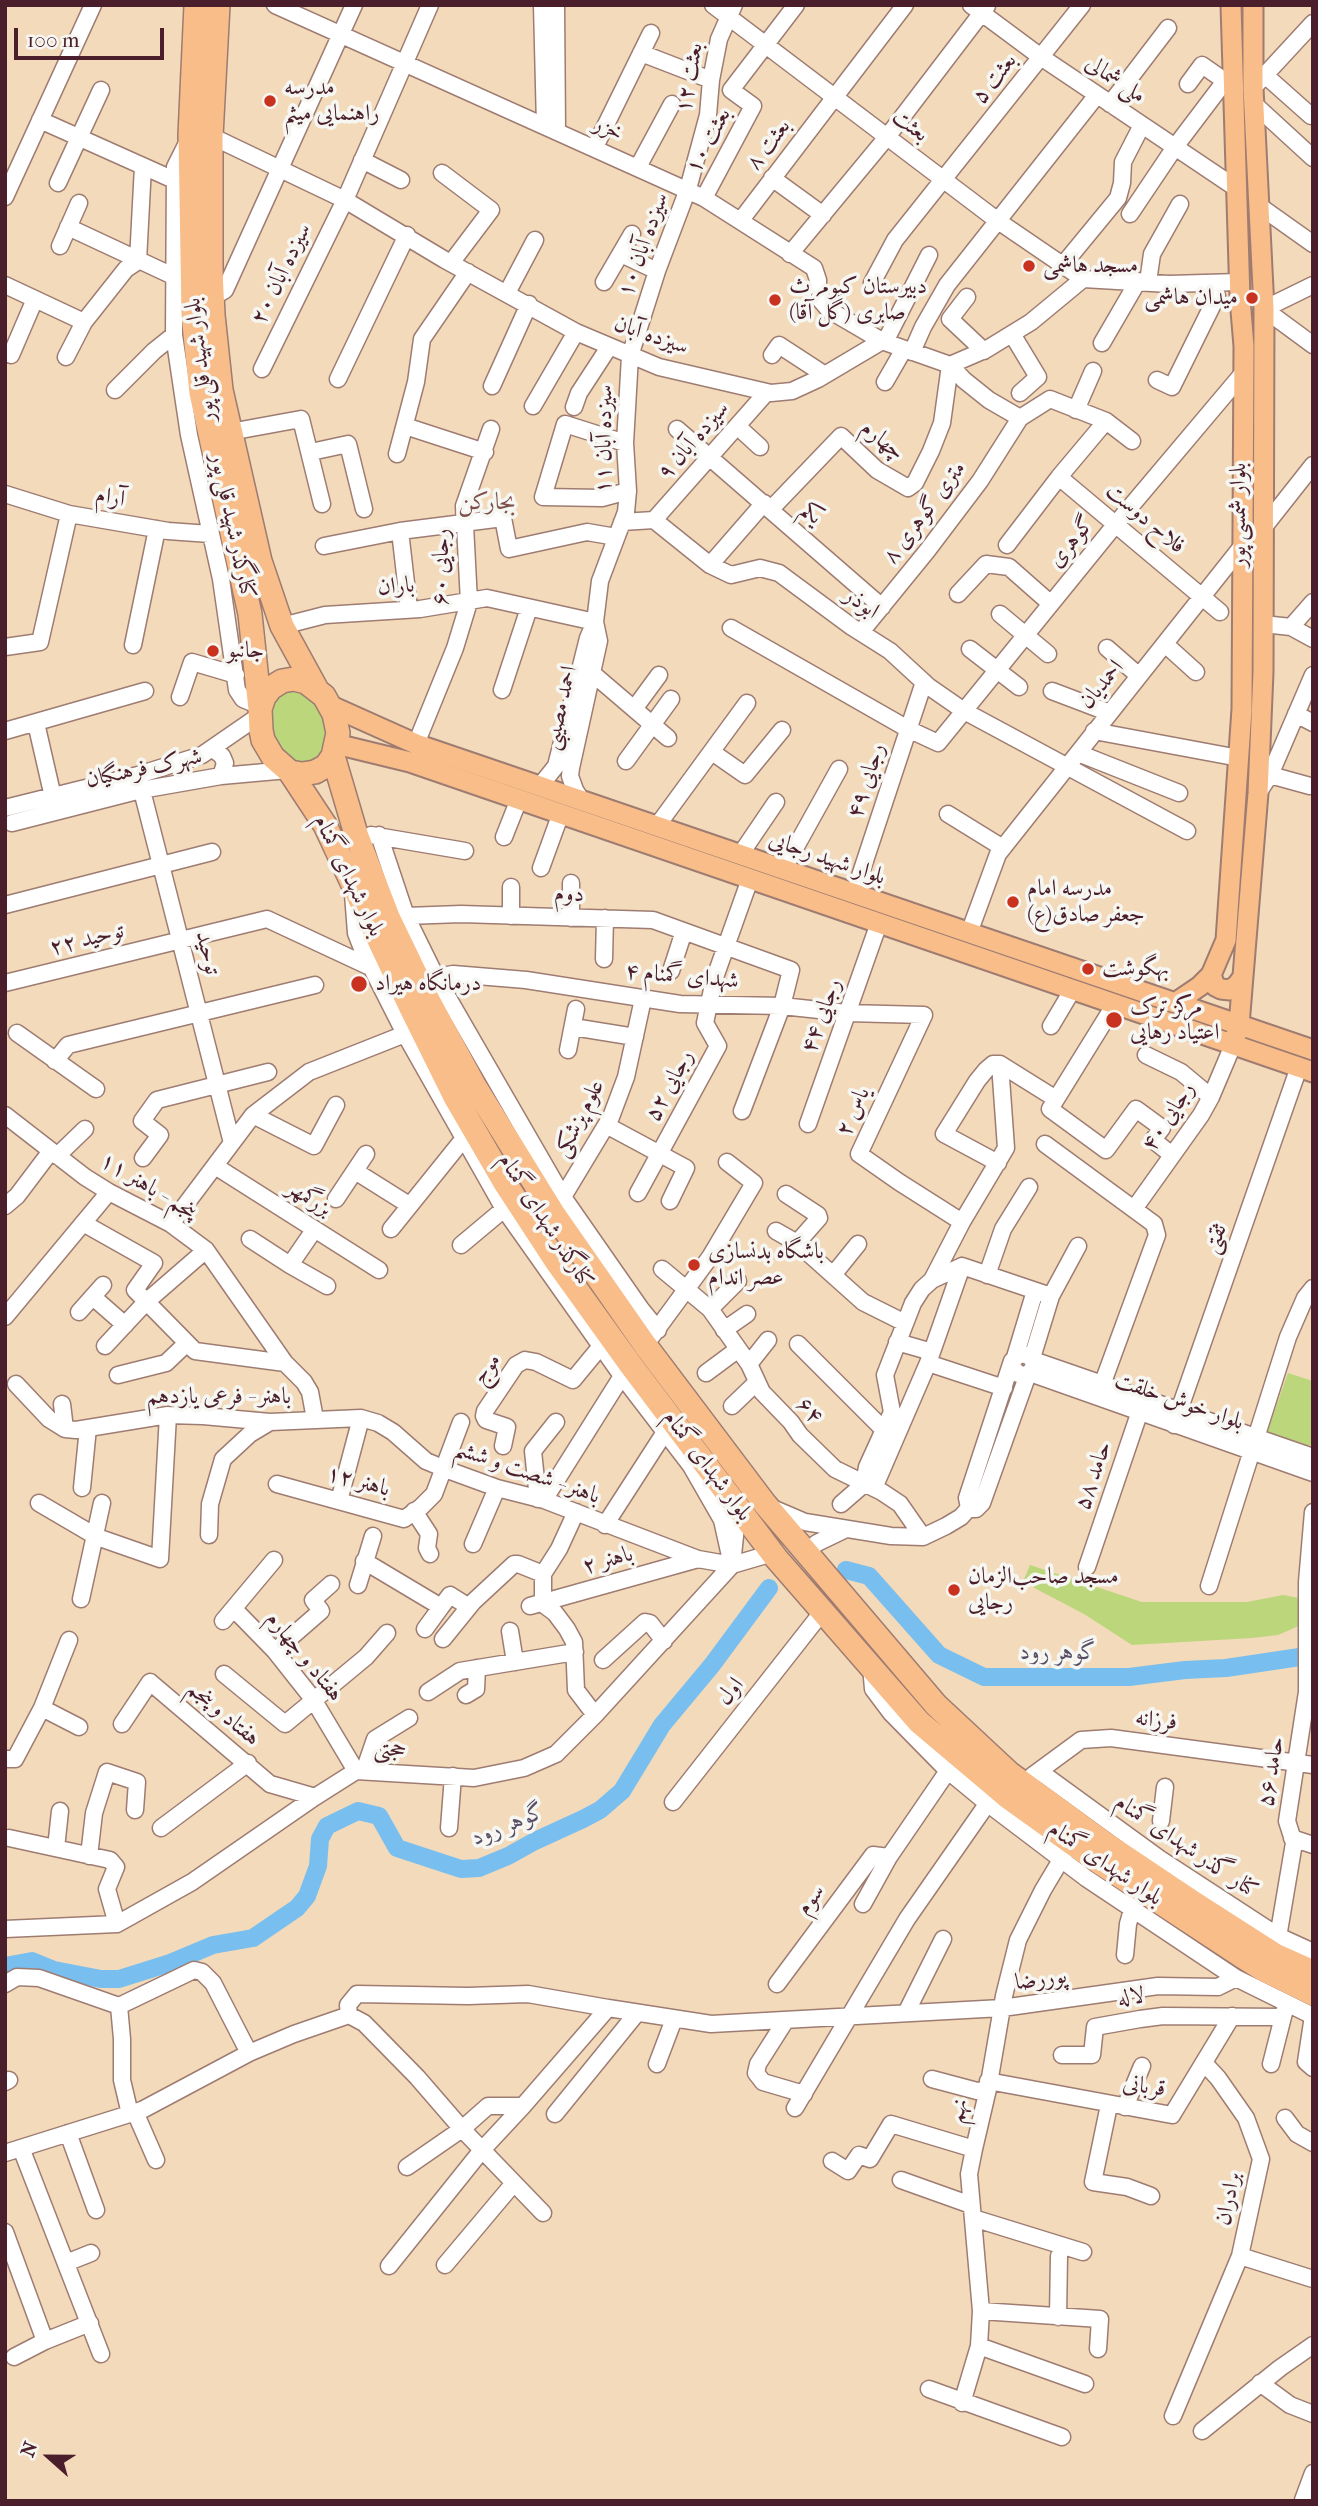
<!DOCTYPE html>
<meta charset="utf-8">
<style>
body{margin:0}
#map{position:relative;width:1318px;height:2506px;overflow:hidden;background:#f3daba;font-family:"IM FELL French Canon",serif}
canvas{display:block}
.frame{position:absolute;inset:0;border:7px solid #4a1f2b;pointer-events:none}
.north{position:absolute;left:14px;top:2422px;width:70px;height:70px;-webkit-text-stroke:5px #f6f6f2;paint-order:stroke;rotate:291deg;font-size:19px;font-weight:700;line-height:28px;text-align:center;color:#4a1f2b}
.north::after{content:'';display:block;margin:auto;width:24px;height:32px;background:#4a1f2b;clip-path:polygon(50% 0,100% 100%,50% 72%,0 100%)}
.scale{position:absolute;left:14px;top:28px;width:150px;height:32px;box-sizing:border-box;border:4px solid #4a1f2b;border-top:0;padding-left:9px;font-size:21px;line-height:24px;white-space:nowrap;color:#4a1f2b;-webkit-text-stroke:5px #f6f6f2;paint-order:stroke}
</style>
<div id="map">
<canvas width="1318" height="2506"></canvas>
<div class="frame"></div>
<div class="north">N</div>
<div class="scale">100 m</div>
</div>
<script>
const c = document.querySelector('canvas').getContext('2d');
c.lineJoin = 'round';
function fillPath(path, color) {
  c.fillStyle = color;
  c.fill(path, 'evenodd');
}
function shape(rows) {
  const path = new Path2D();
  for (const r of rows) {
    path.moveTo(r[0], r[1]);
    for (let i = 2; i < r.length; i += 2) path.lineTo(r[i], r[i + 1]);
  }
  return path;
}
function strokePath(path, color, width, dash) {
  c.strokeStyle = color;
  c.lineWidth = width;
  c.lineCap = dash ? 'butt' : 'round';
  c.setLineDash(dash || []);
  c.stroke(path);
}
function label(font, color, halo, rows, align = 'center') {
  c.font = font + ' "IM FELL French Canon",Amiri,serif';
  c.lineWidth = 7;
  c.setLineDash([]);
  c.textBaseline = 'middle';
  c.strokeStyle = halo;
  c.fillStyle = color;
  for (const [text, x, y, turn = 0] of rows) {
    c.save();
    c.translate(x, y);
    c.rotate((+turn || 0) * Math.PI / 180);
    c.textAlign = isNaN(turn) ? turn : align;
    if (halo) c.strokeText(text, 0, 0);
    c.fillText(text, 0, 0);
    c.restore();
  }
}
fillPath(shape([
 [287,685,315,695,332,725,326,757,300,768,270,741,267,702],
 [1288,1373,1313,1381,1313,1445,1303,1446,1267,1432],
 [1030,1565,1142,1602,1247,1602,1283,1595,1299,1598,1301,1625,1278,1635,1252,1638,1132,1645,1084,1614,1023,1582]
]), '#bcd67c');
strokePath(shape([
 [846,1570,869,1576,939,1655,984,1677,1129,1677,1185,1670,1226,1668,1313,1655],
 [5,1966,32,1961,54,1970,101,1979,119,1979,170,1963,213,1945,253,1938,297,1908,307,1896,318,1866,320,1839,327,1826,358,1811,379,1816,397,1848,461,1869,479,1868,508,1856,535,1841,583,1819,600,1810,622,1791,662,1725,712,1665,769,1588]
]), '#78beef', 18);
const minor = shape([
 [275,5,704,198,814,268,818,280,818,297,829,310,882,341],
 [542,5,545,126],
 [556,5,557,131],
 [713,5,998,221,1083,279,1169,284,1239,282],
 [971,5,1041,57,1236,188],
 [641,53,711,80],
 [1266,76,1311,116],
 [1253,88,1313,23],
 [1253,103,1313,158],
 [1110,104,1168,28],
 [40,120,174,180],
 [211,136,345,200,445,260,576,332,659,367,771,393,792,391,818,379,882,341,950,365,987,349,1031,322,1083,279],
 [188,141,175,167,174,335,189,435,221,579,237,690,243,699,260,706],
 [595,147,651,33],
 [362,160,401,180],
 [638,167,672,104],
 [442,173,491,210,451,263],
 [772,178,823,215],
 [58,183,101,90],
 [5,197,93,5],
 [704,198,753,106,731,90,796,5],
 [1258,205,1313,244],
 [1130,214,1175,147,1225,81,1202,65,1188,84],
 [741,220,905,5],
 [68,227,173,276],
 [60,246,79,203],
 [621,254,657,271],
 [790,254,887,137,987,6],
 [1062,266,1118,198,1122,183,1123,162,1142,125],
 [604,282,632,234],
 [1148,282,1152,254,1180,204],
 [872,283,895,240,1082,5],
 [5,285,84,322,126,269,138,261,143,166],
 [1313,285,1264,309,1313,345],
 [507,293,535,240],
 [213,297,225,290,354,5],
 [967,297,950,319,984,351],
 [1012,334,1038,377,1020,393],
 [885,342,929,255],
 [1102,343,1138,281],
 [912,352,923,327,947,285,1097,95],
 [11,355,35,299],
 [772,355,779,345,825,375],
 [66,357,84,322],
 [950,365,964,380,989,400,1020,418],
 [262,369,345,200,430,5],
 [338,379,407,235],
 [1157,380,1172,387,1217,296],
 [885,382,904,349],
 [492,386,529,304],
 [115,390,154,351,174,335],
 [533,406,576,332],
 [574,407,579,393,609,347],
 [1076,410,1093,371],
 [405,426,485,452],
 [737,426,760,447],
 [677,429,882,607],
 [230,432,301,419,322,504],
 [625,443,565,424,543,497,602,498,628,491],
 [311,452,348,444,364,509],
 [397,454,416,382,422,339,468,272],
 [1059,477,1220,612],
 [5,494,69,514,168,531,210,534],
 [771,509,841,436,877,470,908,488,915,483,931,451,942,423,950,365],
 [654,520,767,392],
 [622,522,654,520,710,565,731,575,760,568,779,573,852,627,890,651,928,686,964,711,1187,831],
 [1264,527,1313,465],
 [400,531,409,609],
 [1007,545,1059,477,1106,421],
 [324,546,400,531,503,518,509,549,587,532,616,537],
 [710,565,764,503],
 [958,594,986,564,1009,567,1051,604],
 [1000,614,1048,654],
 [1263,624,1291,627,1313,639],
 [282,626,325,615,420,609,487,598,595,622],
 [1291,627,1313,602],
 [731,628,908,729,938,743,1115,525,1244,372],
 [861,632,927,551,980,481,1020,418,1050,399,1106,421,1132,441],
 [1165,644,1196,672],
 [133,645,157,529],
 [5,647,40,642,69,514],
 [1107,648,1139,676],
 [970,649,1019,687],
 [592,673,668,738],
 [502,690,529,608],
 [1052,691,1110,713],
 [180,697,192,662,236,675],
 [634,709,659,675],
 [1296,714,1313,723],
 [36,723,53,797],
 [5,731,145,691],
 [1094,731,1239,758],
 [416,744,455,648,469,602,464,506,491,429],
 [213,749,222,756,225,763,221,776],
 [712,752,745,775,782,730],
 [1078,753,1179,793],
 [626,761,671,699],
 [138,775,232,1143],
 [1270,775,1310,786],
 [540,786,556,766,588,638,595,622],
 [1258,793,1270,775,1313,675],
 [582,801,575,790,570,776,571,768,599,641,595,622,600,581,626,512,628,491,625,443,630,356,657,271,688,189,708,115,711,80,719,39,734,5],
 [5,808,138,775,202,755,260,715],
 [948,814,1003,848],
 [12,823,141,790,221,776,288,770],
 [657,826,747,703],
 [371,835,465,851],
 [379,835,406,916,436,977,563,1197,641,1309,658,1330],
 [504,837,519,799],
 [740,855,776,802],
 [541,868,561,813],
 [783,870,839,769],
 [571,883,571,918],
 [511,887,511,916],
 [353,894,356,933,363,951,405,1034,504,1209,622,1376,691,1466,722,1520,732,1565],
 [854,894,924,682],
 [5,905,212,852],
 [406,916,461,914,653,920,791,970,782,1006,742,1111],
 [969,933,998,854,1243,545],
 [604,959,605,918],
 [671,971,684,931],
 [436,977,453,974,526,980,680,1004,782,1006,847,1013,924,1015,859,1154,899,1182,962,1222,932,1280],
 [5,983,267,919,370,967],
 [1115,1004,1050,1109,1106,1150,1136,1109,1162,1128,1153,1140,1172,1155],
 [1051,1026,1073,989],
 [573,1027,635,1037],
 [17,1033,96,1089],
 [568,1050,576,1009],
 [1146,1055,1181,1072,1211,1097],
 [55,1061,68,1045,315,985],
 [5,1115,85,1177,109,1192,171,1224,206,1250,285,1363,304,1382,310,1392,315,1419],
 [253,1115,314,1146,336,1105],
 [808,1124,879,923],
 [606,1125,686,1168,670,1201],
 [1045,1144,1154,1224,1157,1235,1102,1385],
 [57,1156,85,1129],
 [143,1158,160,1135,142,1121,157,1100,268,1072],
 [998,1163,944,1134,977,1081,986,1070,993,1064,1000,1064,1056,1099],
 [215,1166,379,1270],
 [355,1171,409,1205],
 [638,1193,718,1046,705,1023,714,980,750,879],
 [786,1194,818,1215,819,1218,797,1243],
 [336,1199,366,1154],
 [558,1205,611,1117,626,1077,643,999],
 [5,1206,17,1196,51,1151],
 [1134,1209,1201,1115,1211,1097,1233,1045],
 [962,1222,1006,1148,1000,1064],
 [83,1223,154,1263,135,1290,195,1351,285,1363],
 [171,1224,253,1115,309,1072,405,1034],
 [391,1229,465,1137],
 [776,1231,797,1243,863,1302,905,1323],
 [250,1239,290,1265,314,1230],
 [461,1245,504,1209],
 [290,1265,327,1286],
 [662,1269,710,1309,749,1364,762,1392,791,1422,800,1435,835,1469,882,1492,900,1504,923,1537],
 [833,1275,858,1244],
 [987,1275,1003,1229,1029,1187],
 [93,1297,125,1325],
 [710,1309,738,1281],
 [79,1312,103,1285],
 [5,1317,109,1192],
 [724,1330,747,1314],
 [652,1336,710,1257,754,1183,727,1162],
 [897,1342,932,1352],
 [798,1344,884,1430],
 [105,1346,146,1302,206,1250],
 [1015,1357,1035,1291],
 [1032,1358,1051,1296,1078,1246],
 [1033,1360,1313,1457],
 [928,1363,1004,1388],
 [749,1364,768,1340],
 [706,1373,737,1350],
 [1030,1373,1313,1473],
 [118,1375,166,1363,187,1343],
 [16,1384,49,1419,65,1429,76,1430,168,1415,203,1416,270,1422,361,1418,378,1423,393,1432,426,1461,445,1469,497,1488,544,1500,698,1559,732,1565],
 [62,1404,65,1429],
 [732,1406,757,1382],
 [1174,1425,1299,1067],
 [503,1446,507,1427,486,1420,484,1416,485,1411,516,1365,525,1360,536,1362,573,1380,601,1346],
 [277,1484,404,1519,421,1507,434,1494,461,1422],
 [82,1488,88,1428],
 [874,1488,928,1363,962,1266],
 [538,1499,533,1451,556,1422],
 [544,1500,622,1376],
 [339,1501,361,1418],
 [39,1503,97,1537,160,1559,168,1415],
 [841,1504,864,1484,867,1467,892,1412,885,1375,913,1303,922,1289,932,1280,962,1266,1051,1296],
 [738,1507,732,1565,773,1553],
 [770,1507,805,1522,891,1536,923,1537,946,1526,961,1517,969,1508,976,1509,982,1503,1028,1374],
 [969,1508,967,1498,1012,1361,1019,1355,1023,1354,1032,1358,1034,1365,1030,1373,1023,1375,1018,1374,1012,1366],
 [414,1511,429,1534,427,1548,430,1554],
 [576,1512,559,1549,543,1574,543,1604,555,1613,567,1629,574,1642,576,1690,595,1715],
 [605,1525,665,1432],
 [209,1535,210,1504,223,1459,250,1434,270,1422],
 [473,1544,497,1488],
 [805,1553,817,1543,844,1530],
 [364,1561,441,1607,450,1595,469,1607],
 [1087,1567,1142,1405],
 [358,1585,373,1536],
 [1209,1586,1288,1337,1305,1298,1313,1288],
 [81,1599,102,1503],
 [530,1606,698,1559],
 [234,1609,275,1651,313,1699,356,1771],
 [223,1621,274,1560],
 [425,1629,441,1607],
 [510,1631,515,1662],
 [443,1639,473,1602,514,1564,518,1564,543,1574],
 [275,1651,321,1611,313,1600,331,1584],
 [603,1660,645,1622,650,1623,664,1641],
 [871,1666,873,1689,891,1713,947,1770,987,1803,1086,1878,1236,1978,1313,2016],
 [224,1674,285,1724,366,1657,387,1633],
 [428,1692,460,1671,575,1652],
 [466,1695,476,1689,477,1668],
 [42,1708,79,1727],
 [122,1724,150,1682,270,1784,315,1797],
 [5,1759,15,1759,42,1708,69,1640],
 [364,1771,375,1739,409,1718],
 [1039,1771,1160,1859,1278,1936,1313,1952],
 [1032,1776,1081,1740,1111,1738,1313,1765],
 [673,1802,823,1611],
 [1161,1821,1165,1787],
 [161,1828,248,1763],
 [449,1828,453,1776],
 [9,1838,110,1860,116,1867,107,1889,117,1924],
 [1292,1838,1313,1845],
 [56,1848,60,1811],
 [89,1856,94,1813,107,1772,137,1782,135,1810],
 [863,1904,889,1857,954,1762],
 [5,1929,117,1924,192,1882,315,1797,356,1771,474,1778,524,1768,556,1754,595,1715,732,1565],
 [1125,1955,1128,1924,1135,1899],
 [1275,1955,1294,1843,1287,1821,1307,1692,1307,1582,1313,1512],
 [5,1984,17,1977,39,1978,119,2006,122,2039,122,2080,130,2114],
 [777,1984,873,1855,889,1857],
 [119,2006,194,1970,202,1972,213,1983,249,2053],
 [906,2013,943,1939],
 [349,2015,348,2005,357,1994,468,1996,528,1994,608,2008],
 [1313,2016,1306,2062,1313,2068],
 [786,2020,758,2064,756,2073,763,2082,804,2094],
 [1062,2055,1092,2055,1095,2027,1140,2019,1163,2016,1283,2017],
 [657,2064,674,2019],
 [1271,2064,1285,2009],
 [932,2079,977,2091,988,2089],
 [988,2081,1172,2115,1232,2016],
 [5,2082,9,2080],
 [1109,2105,1093,2182,1127,2187,1151,2196],
 [1125,2107,1142,2066],
 [795,2108,907,1919,992,1797],
 [135,2112,156,2160],
 [555,2114,637,2013],
 [1285,2118,1297,2134,1313,2143],
 [68,2133,96,2210],
 [21,2148,101,2354],
 [5,2153,142,2110,249,2053,294,2034,349,2015,364,2023,417,2077,462,2129,543,2213],
 [832,2161,848,2171,859,2155,870,2159,891,2124,974,2149],
 [407,2167,462,2129,488,2106,523,2106],
 [901,2180,971,2205],
 [973,2218,1083,2252],
 [5,2232,45,2341],
 [1240,2256,1313,2279],
 [66,2263,91,2253],
 [445,2265,514,2183],
 [389,2266,482,2150,523,2106,608,2008,711,2024,1002,2008,1158,1986,1218,1987,1236,1978],
 [981,2311,1100,2319,1098,2349],
 [1058,2317,1059,2256],
 [979,2346,1085,2384],
 [14,2357,45,2341,90,2323],
 [1260,2383,1290,2405,1313,2414],
 [929,2389,1062,2437],
 [962,2403,979,2346,981,2311,969,2174,974,2149,988,2089,1004,1996,1018,1940,1043,1890,1071,1843],
 [1173,2416,1240,2256,1261,2159,1246,2118,1218,2078,1204,2063],
 [1202,2431,1280,2368,1313,2345],
 [1303,2500,1313,2473]
]);
const major = shape([
 [329,705,416,744,1313,1050],
 [336,744,410,762,1313,1072],
 [1211,975,1215,986,1221,989,1230,990,1237,985,1243,977],
 [1175,1003,1200,986,1211,975,1226,940,1242,709,1244,346,1240,299,1231,5],
 [1233,1045,1239,1025,1258,793,1263,672,1264,309,1253,88,1253,5]
]);
const highway = shape([
 [196,5,190,135,193,314,201,393,250,614,260,709],
 [218,5,211,136,211,269,213,315,221,390,260,561,282,626,316,688],
 [294,679,306,682,324,696,334,714,338,733,333,756,326,766,315,772,302,774,290,772,273,757,263,740,261,730,260,709,264,697,271,688,282,681,294,679],
 [333,756,356,834,388,917,428,1000,474,1085,553,1213,645,1345,765,1504,936,1705,1009,1773,1103,1842,1191,1901,1275,1955,1313,1972],
 [290,772,325,825,411,1008,455,1097,505,1183,556,1261,630,1364,776,1558,919,1722,1009,1798,1094,1859,1240,1955,1264,1970,1313,1994]
]);
strokePath(minor, '#9e7c72', 19);
strokePath(major, '#9e7c72', 23);
strokePath(highway, '#9e7c72', 26);
strokePath(minor, '#fff', 16);
strokePath(major, '#f8bd89', 19);
strokePath(highway, '#f8bd89', 23);
for (const [x, y, r, color] of [
 [270,101,7,"#c8321e"],
 [1029,266,7,"#c8321e"],
 [1252,298,7,"#c8321e"],
 [775,300,7,"#c8321e"],
 [213,651,7,"#c8321e"],
 [1013,902,7,"#c8321e"],
 [1088,969,7,"#c8321e"],
 [359,984,9,"#c8321e"],
 [1114,1020,9,"#c8321e"],
 [694,1265,7,"#c8321e"],
 [954,1590,7,"#c8321e"]
]) {
  const dot = new Path2D();
  dot.arc(x, y, r, 0, 2 * Math.PI);
  c.fillStyle = color;
  c.fill(dot);
  strokePath(dot, '#f6f6f2', 2.5);
}
label('23px', '#4a1f2b', '#f6f6f2', [
 ["بعثت ۱۲",690,78,-80],
 ["بعثت ۵",995,79,-52],
 ["ملی شمالی",1115,80,34],
 ["بعثت",910,126,37],
 ["خزر",608,129,24],
 ["بعثت ۱۰",709,141,-62],
 ["بعثت ۸",769,145,-53],
 ["سیزده آبان ‍۱۰",644,245,-70],
 ["سیزده آبان ۲۰",282,274,-64],
 ["سیزده آبان",651,336,19],
 ["بلوار شهید قلی پور",201,360,-97],
 ["سیزده آبان ۱۱",605,439,-89],
 ["سیزده آبان ۹",694,441,-49],
 ["چهارم",882,441,39],
 ["آرام",110,498,10],
 ["۸ متری گوهری",925,513,-53],
 ["یکم",811,514,41],
 ["بلوار شمسی پور",1239,515,-90],
 ["فلاح دوست",1145,519,40],
 ["کنارگذر شهید قلی پور",232,526,78],
 ["گوهری",1072,542,-51],
 ["رجایی ۶۰",442,567,-89],
 ["باران",396,587,-4],
 ["ابوذر",861,604,35],
 ["احمدیان",1102,685,-50],
 ["احمد مصیبی",561,708,-77],
 ["شهرک فرهنگیان",144,769,-12],
 ["رجایی ۴۹",867,781,-72],
 ["بلوار شهید رجایی",827,859,19],
 ["بلوار شهدای گمنام",348,876,64],
 ["دوم",569,895,2],
 ["توحید ۲۲",87,940,-14],
 ["توحید",207,953,76],
 ["شهدای گمنام ۴",682,977,5],
 ["رجایی ۴۴",822,1016,-70],
 ["رجایی ۵۲",670,1086,-62],
 ["یاس ۲",854,1112,-66],
 ["رجایی ۴۰",1169,1117,-57],
 ["علوم پزشکی",580,1119,-63],
 ["پنجم - باهنر ۱۱",148,1187,31],
 ["بزرگمهر",309,1199,33],
 ["کنارگذر شهدای گمنام",545,1221,57],
 ["ثقتی",1216,1239,-71],
 ["موج",487,1369,-52],
 ["باهنر - فرعی یازدهم",219,1397],
 ["بلوار خوش خلقت",1179,1402,19],
 ["۶۴",809,1411,48],
 ["بلوار شهدای گمنام",707,1466,53],
 ["باهنر - شصت و ششم",527,1473,19],
 ["حامد ۵۸",1094,1476,-71],
 ["باهنر ۱۲",358,1482,15],
 ["باهنر ۲",608,1561,-16],
 ["هفتاد و چهارم",304,1657,51],
 ["اول",731,1692,-51],
 ["هفتاد و پنجم",223,1714,40],
 ["فرزانه",1156,1721,7],
 ["حجتی",390,1750,3],
 ["حامد ۵۶",1272,1772,-81],
 ["کنار گذر شهدای گمنام",1186,1847,34],
 ["بلوار شهدای گمنام",1105,1864,34],
 ["سوم",811,1900,-53],
 ["پوررضا",1041,1980,-8],
 ["لاله",1131,1998,-9],
 ["قربانی",1144,2087,8],
 ["نهم",959,2111,-77],
 ["برادران",1229,2199,-78]
]);
label('23px', '#4a1f2b', '#f6f6f2', [
 ["مدرسه",284,88],
 ["راهنمایی میثم",284,114],
 ["مسجد هاشمی",1043,266],
 ["دبیرستان کیومرث",789,287],
 ["صابری (گل آقا)",789,313],
 ["میدان هاشمی",1238,298,"right"],
 ["جانبو",227,651],
 ["مدرسه امام",1027,889],
 ["جعفر صادق(ع)",1027,915],
 ["بهگوشت",1102,969],
 ["درمانگاه هیراد",375,984],
 ["مرکز ترک",1130,1007],
 ["اعتیاد رهایی",1130,1033],
 ["باشگاه بدنسازی",708,1252],
 ["عصر اندام",708,1278],
 ["مسجد صاحب‌الزمان",968,1577],
 ["رجایی",968,1603]
], 'left');
label('24px', '#7d504b', '#f6f6f2', [
 ["بجارکن",487,503]
]);
label('italic 24px', '#584f66', '#f6f6f2', [
 ["گوهر رود",1059,1653],
 ["گوهر رود",509,1825,-22]
]);
</script>
